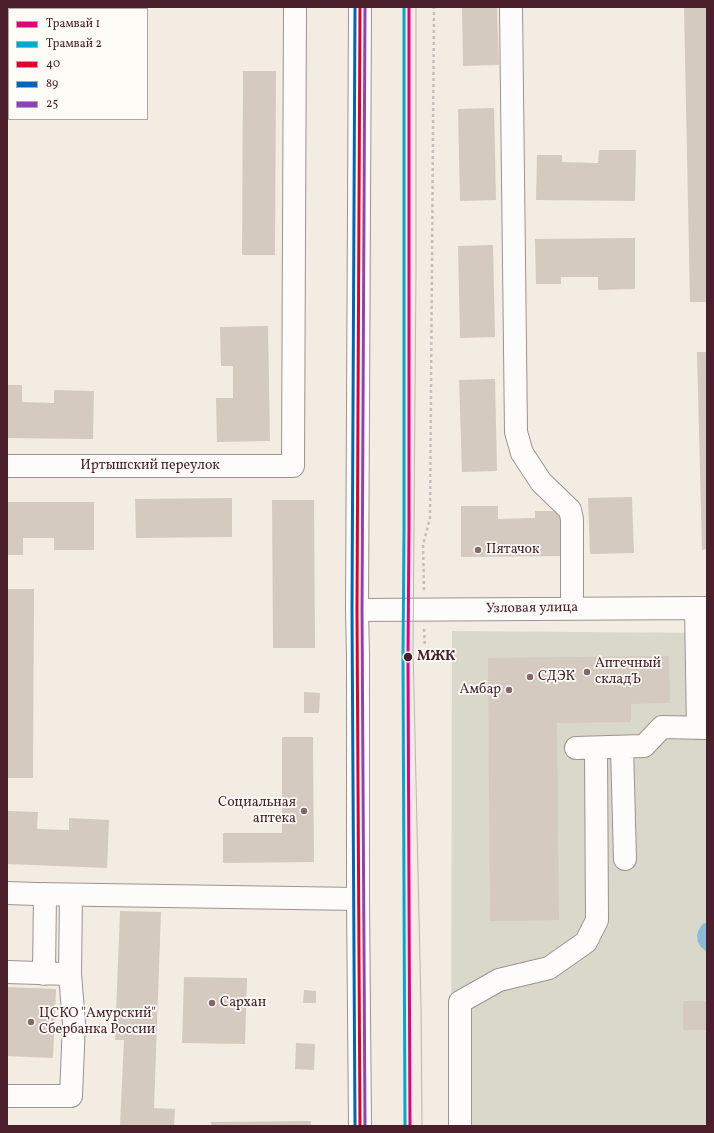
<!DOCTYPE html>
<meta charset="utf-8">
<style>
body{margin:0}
#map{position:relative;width:714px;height:1133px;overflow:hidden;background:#f2ece2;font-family:Vollkorn,serif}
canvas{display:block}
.frame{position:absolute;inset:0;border:8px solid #4a1f2b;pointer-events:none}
.legend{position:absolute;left:8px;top:8px;width:140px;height:112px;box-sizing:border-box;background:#fdfcf7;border:1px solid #b5a4a5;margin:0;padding:5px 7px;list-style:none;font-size:12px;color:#4a1f2b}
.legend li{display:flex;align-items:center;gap:8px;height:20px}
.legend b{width:20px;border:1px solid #b5a4a5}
</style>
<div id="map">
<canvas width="714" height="1133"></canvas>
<div class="frame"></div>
<ul class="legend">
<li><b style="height:5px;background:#e5007d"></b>Трамвай 1</li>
<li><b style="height:5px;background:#00a9ce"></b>Трамвай 2</li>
<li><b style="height:5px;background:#e4002b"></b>40</li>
<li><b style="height:5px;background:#0065bd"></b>89</li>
<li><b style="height:5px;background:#8e44ad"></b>25</li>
</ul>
</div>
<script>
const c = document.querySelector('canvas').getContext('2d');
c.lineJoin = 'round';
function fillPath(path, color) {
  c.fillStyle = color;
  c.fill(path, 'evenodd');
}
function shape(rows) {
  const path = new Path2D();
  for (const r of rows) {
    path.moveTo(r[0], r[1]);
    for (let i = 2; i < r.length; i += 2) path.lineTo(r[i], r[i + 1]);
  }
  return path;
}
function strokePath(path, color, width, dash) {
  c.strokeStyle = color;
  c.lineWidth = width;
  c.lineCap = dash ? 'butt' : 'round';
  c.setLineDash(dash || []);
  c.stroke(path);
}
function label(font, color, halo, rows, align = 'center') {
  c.font = font + ' Vollkorn,serif';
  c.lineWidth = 3.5;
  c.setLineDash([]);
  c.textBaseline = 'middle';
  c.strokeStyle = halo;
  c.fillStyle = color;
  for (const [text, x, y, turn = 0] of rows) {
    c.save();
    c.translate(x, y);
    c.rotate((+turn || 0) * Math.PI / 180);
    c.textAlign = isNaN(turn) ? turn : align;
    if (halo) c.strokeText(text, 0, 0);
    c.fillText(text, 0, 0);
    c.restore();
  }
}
fillPath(shape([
 [452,631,707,633,707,1126,451,1126]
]), '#dad7cb');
fillPath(shape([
 [707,922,707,952,701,947,698,942,697,935,699,929,703,924]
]), '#88bdd8');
fillPath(shape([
 [84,7,116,7,116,9,84,9],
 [462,7,497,7,499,65,463,66],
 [684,7,707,7,707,302,690,302],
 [243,71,276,71,275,255,242,255],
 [494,108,496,200,460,201,458,109],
 [599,150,636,150,635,201,536,200,537,155,562,155,562,162,598,163],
 [635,238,635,289,598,290,598,277,561,277,561,284,536,284,535,239],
 [493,245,495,337,460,338,458,246],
 [268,326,270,441,217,442,216,398,233,398,233,366,221,366,220,327],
 [697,352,707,352,707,549,702,550],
 [495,379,497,471,462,472,459,380],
 [7,385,22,385,22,402,54,403,54,390,94,391,93,439,7,438],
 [632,497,634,553,590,554,588,498],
 [232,498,232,537,136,538,135,499],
 [272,500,314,500,315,648,273,648],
 [7,502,94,502,94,550,54,550,54,538,23,538,23,555,7,555],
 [461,506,498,506,498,519,535,518,535,511,560,511,561,556,461,557],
 [7,589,34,589,33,778,7,778],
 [669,656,670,703,631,704,631,722,557,723,559,920,490,921,488,658],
 [304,692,320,693,319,713,304,713],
 [282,737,313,737,314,862,223,863,223,833,282,833],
 [7,811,38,812,37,829,69,830,69,818,109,820,107,868,7,864],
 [120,911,161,912,154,1108,175,1109,174,1126,120,1126,124,1040,115,1040],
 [184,977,247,978,245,1044,182,1043],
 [7,987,56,989,53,1058,7,1056],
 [304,990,316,991,316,1003,303,1003],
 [683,1001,707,1001,707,1030,683,1030],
 [296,1043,315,1044,314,1070,295,1069],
 [311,1121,311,1126,211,1126,211,1122]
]), '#d4cac0');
const minor = shape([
 [511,7,516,432,522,453,541,482,570,510,572,519,572,609],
 [7,466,293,466,295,7],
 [696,608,698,728],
 [357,610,707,608],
 [622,747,625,859],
 [576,748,644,746,662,727,707,728],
 [7,893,36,894,358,899],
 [7,972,70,974,71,895],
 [44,974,45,894],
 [7,1096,71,1096,74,1023,70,974],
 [460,1126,460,1002,499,980,549,968,586,942,597,920,596,748]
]);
const major = shape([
 [360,7,357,610,358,656,358,899,360,1126]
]);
strokePath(minor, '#9d9390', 24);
strokePath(major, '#9d9390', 24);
strokePath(shape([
 [424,590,423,545,430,518,434,7],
 [424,629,425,647]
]), '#c4bfbe', 2.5, [3, 3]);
strokePath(minor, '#fdfcfb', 22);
strokePath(major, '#fdfcfb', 22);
strokePath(shape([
 [416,7,416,268,413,647,421,1006,422,1126]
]), '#bbb5b5', 1);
strokePath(shape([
 [360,7,357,610,360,1126]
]), '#e4002b', 3);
strokePath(shape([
 [355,1126,352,610,355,7]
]), '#0065bd', 3);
strokePath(shape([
 [365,1126,362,610,365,7]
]), '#8e44ad', 3);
strokePath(shape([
 [409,7,409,528,408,657,410,1126]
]), '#e5007d', 3);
strokePath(shape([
 [404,7,404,528,403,657,405,1126]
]), '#00a9ce', 3);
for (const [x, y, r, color] of [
 [478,550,4,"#85676b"],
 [408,657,5,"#4a1f2b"],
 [587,672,4,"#85676b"],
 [530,677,4,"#85676b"],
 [509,690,4,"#85676b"],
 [304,811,4,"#85676b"],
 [212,1003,4,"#85676b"],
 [31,1022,4,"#85676b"]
]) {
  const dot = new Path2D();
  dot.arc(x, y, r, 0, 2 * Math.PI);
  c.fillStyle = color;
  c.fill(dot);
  strokePath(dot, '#fdfcf7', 1.5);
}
label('14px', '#4a1f2b', '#fdfcf7', [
 ["Иртышский переулок",150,466],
 ["Узловая улица",532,609,-1]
]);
label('14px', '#4a1f2b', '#fdfcf7', [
 ["Пятачок",486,550],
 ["Аптечный",595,664],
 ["складЪ",595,680],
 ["СДЭК",538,677],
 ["Амбар",501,690,"right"],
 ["Социальная",296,803,"right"],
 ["аптека",296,819,"right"],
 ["Сархан",220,1003],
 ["ЦСКО \"Амурский\"",39,1014],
 ["Сбербанка России",39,1030]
], 'left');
label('bold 14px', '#4a1f2b', '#fdfcf7', [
 ["МЖК",417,657]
], 'left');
</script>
